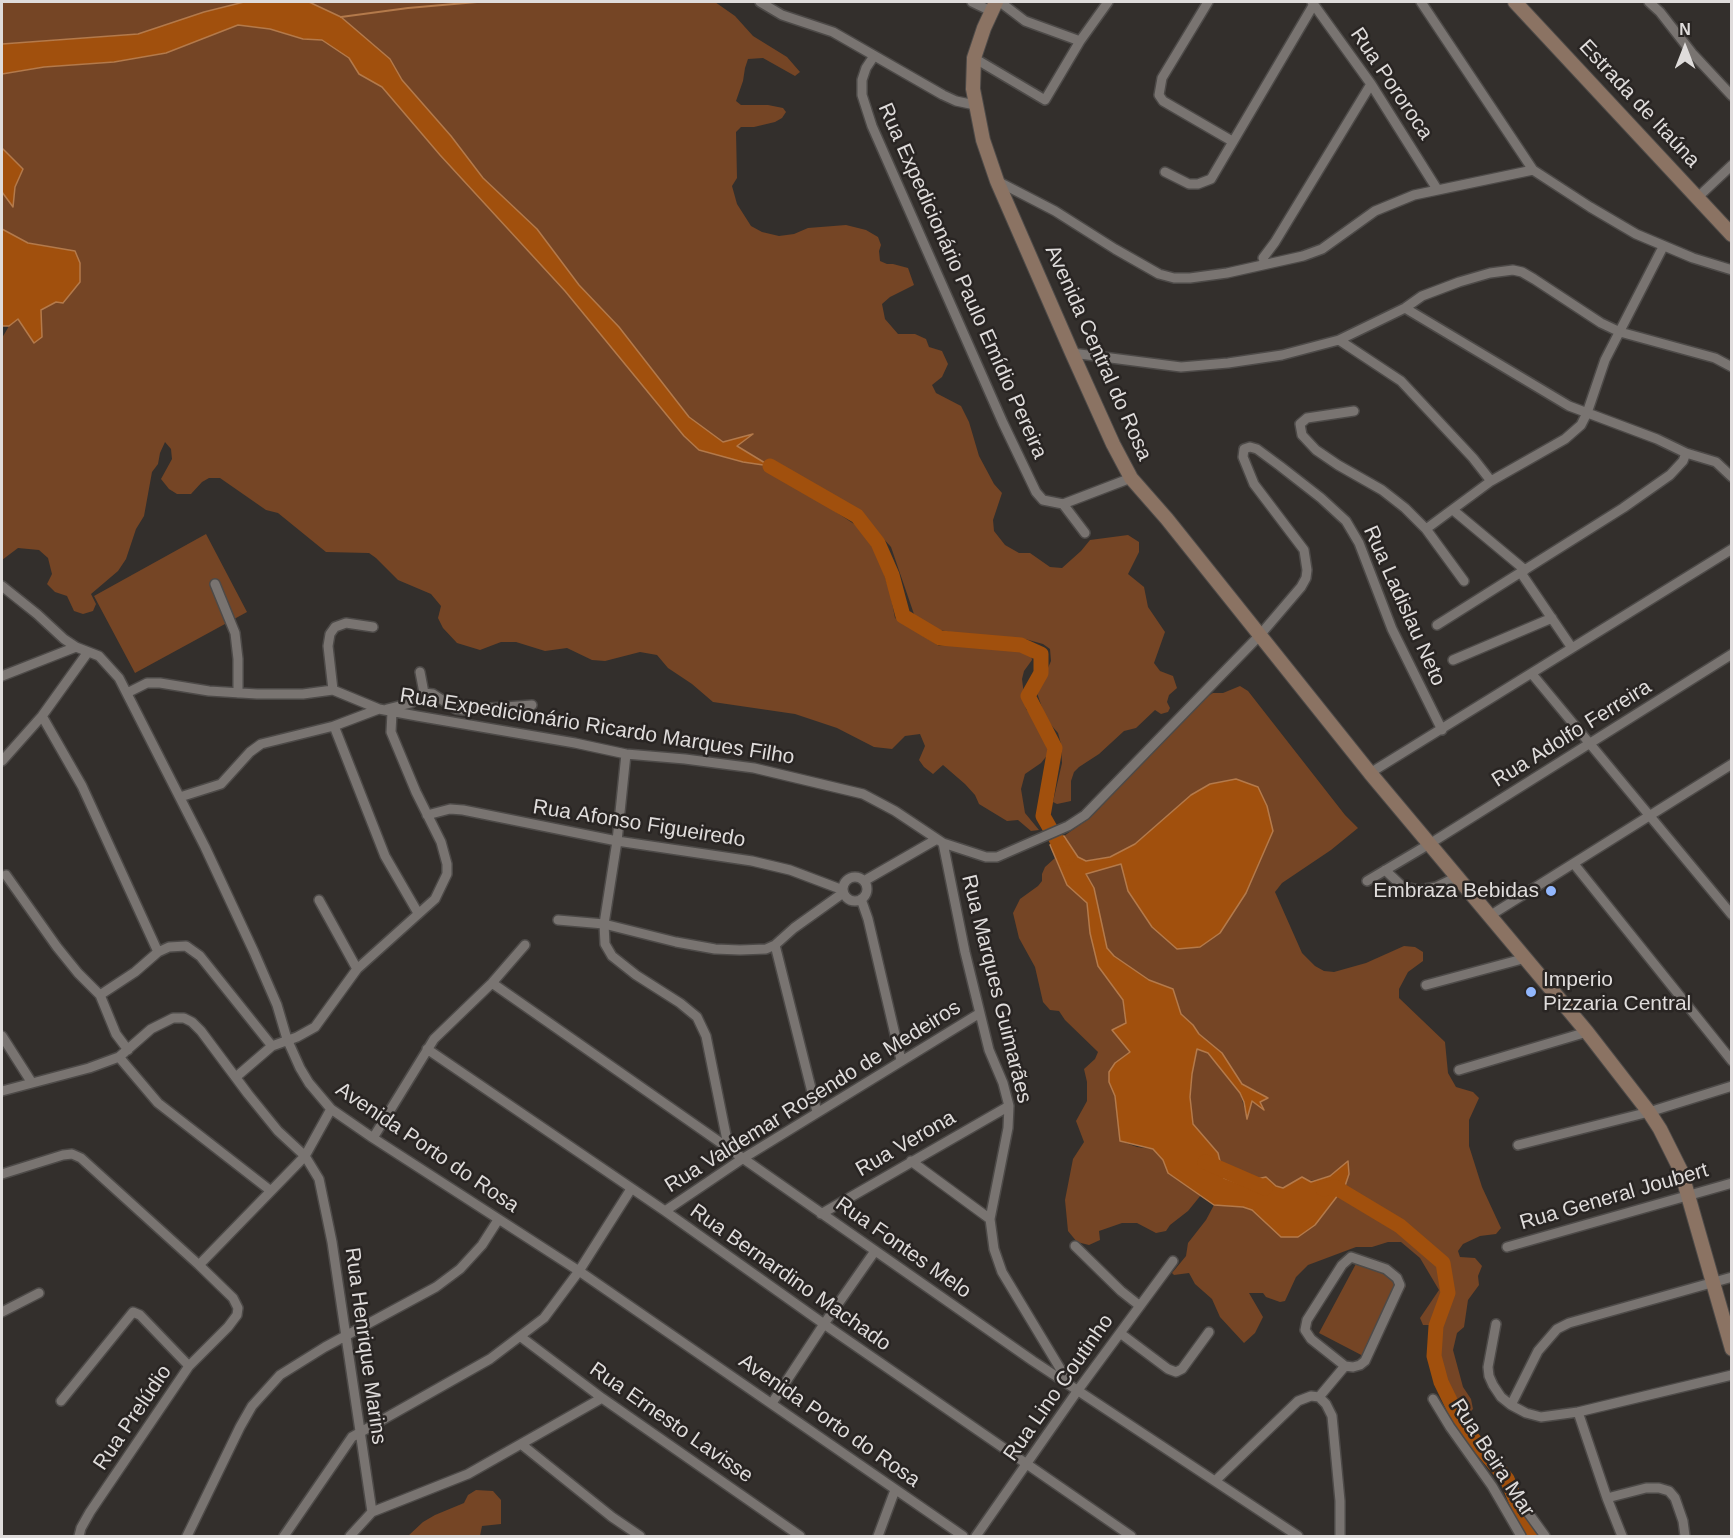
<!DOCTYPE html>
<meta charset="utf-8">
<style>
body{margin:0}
#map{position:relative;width:1733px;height:1538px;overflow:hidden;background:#332f2c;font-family:Helvetica,sans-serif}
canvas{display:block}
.frame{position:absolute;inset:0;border:3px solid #dfdcdb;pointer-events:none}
.north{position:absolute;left:1655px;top:18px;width:60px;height:60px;-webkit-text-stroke:4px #292523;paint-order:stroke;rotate:0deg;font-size:16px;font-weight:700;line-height:24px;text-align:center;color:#dfdcdb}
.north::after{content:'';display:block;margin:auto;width:21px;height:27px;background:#dfdcdb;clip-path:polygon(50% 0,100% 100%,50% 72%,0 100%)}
</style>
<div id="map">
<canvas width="1733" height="1538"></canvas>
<div class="frame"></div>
<div class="north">N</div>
</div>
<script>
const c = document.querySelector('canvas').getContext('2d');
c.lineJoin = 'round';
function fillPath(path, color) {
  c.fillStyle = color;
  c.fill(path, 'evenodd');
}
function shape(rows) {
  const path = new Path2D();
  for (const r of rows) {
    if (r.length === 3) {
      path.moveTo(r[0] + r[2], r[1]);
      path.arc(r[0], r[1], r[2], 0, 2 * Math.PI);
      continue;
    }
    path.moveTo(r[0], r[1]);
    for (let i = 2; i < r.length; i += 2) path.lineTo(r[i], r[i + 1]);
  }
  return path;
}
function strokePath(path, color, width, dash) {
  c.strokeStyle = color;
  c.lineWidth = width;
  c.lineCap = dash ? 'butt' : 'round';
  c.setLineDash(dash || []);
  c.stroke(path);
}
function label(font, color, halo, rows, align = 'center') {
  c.font = font + ' Helvetica,sans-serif';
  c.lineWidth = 5;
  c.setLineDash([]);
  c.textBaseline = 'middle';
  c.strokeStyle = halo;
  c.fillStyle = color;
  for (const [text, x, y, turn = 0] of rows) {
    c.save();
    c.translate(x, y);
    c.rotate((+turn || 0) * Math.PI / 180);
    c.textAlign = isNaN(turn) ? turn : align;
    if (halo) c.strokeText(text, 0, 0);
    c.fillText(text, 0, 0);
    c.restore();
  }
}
fillPath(shape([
 [2,2,244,2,204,12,138,34,2,44],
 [309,2,715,2,735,16,753,36,787,57,800,72,795,76,763,58,748,59,745,68,743,81,736,101,741,105,768,105,783,108,786,112,782,118,775,122,754,127,741,127,736,132,737,178,732,186,737,204,751,226,762,232,779,236,794,234,808,228,846,225,866,230,878,237,881,245,879,251,880,261,887,264,893,264,908,268,914,285,890,297,882,304,885,319,898,334,915,334,926,339,929,347,942,351,948,364,942,377,932,385,936,393,961,406,969,422,979,456,994,484,1002,493,993,520,994,531,1005,545,1019,553,1030,553,1050,567,1062,568,1081,551,1090,540,1128,535,1139,542,1139,552,1128,574,1144,587,1148,607,1165,632,1154,663,1160,671,1173,676,1177,688,1169,695,1167,702,1170,708,1168,712,1161,714,1155,710,1136,728,1124,731,1099,754,1079,767,1074,772,1071,781,1071,801,1057,804,1053,802,1062,763,1061,744,1058,733,1046,719,1037,693,1051,661,1050,649,1043,644,1025,639,960,634,935,629,916,620,891,547,864,517,789,471,771,466,776,476,827,506,860,528,878,556,890,592,895,618,939,646,958,644,1015,647,1023,649,1031,655,1032,660,1024,671,1022,679,1025,703,1026,709,1037,722,1049,753,1041,763,1025,774,1021,789,1025,813,1039,830,1031,831,1018,820,1007,821,979,804,975,795,965,784,943,765,933,774,924,767,919,760,925,746,920,734,905,736,892,749,874,747,837,728,795,714,713,702,692,684,668,668,657,655,640,652,605,661,592,660,567,648,545,651,516,642,501,642,480,650,457,643,443,628,438,618,441,606,431,594,398,580,376,558,369,553,326,552,278,513,266,510,220,478,209,478,202,482,191,494,177,494,169,489,161,479,172,459,171,449,165,442,160,453,158,464,152,472,144,516,136,529,126,559,118,571,91,594,96,604,93,611,83,614,74,611,67,596,55,592,47,584,52,574,48,558,39,550,18,548,2,560,2,338,9,326,18,319,34,343,41,337,41,310,56,302,64,303,71,293,75,251,28,243,2,229,2,192,13,206,15,187,23,169,2,148,2,74,44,67,114,62,166,53,238,25,270,29,303,39,322,40,349,58,359,74,382,87,440,155,565,291,684,436,699,450,743,462,768,465,737,446,751,435,723,442,689,417,619,327,579,285,537,229,483,178,451,136,402,80,390,59,341,17],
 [206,534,247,612,135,673,94,596],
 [1240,686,1248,691,1345,815,1358,828,1331,850,1282,883,1275,892,1302,953,1315,966,1324,971,1334,972,1366,963,1404,946,1415,947,1423,952,1423,961,1408,972,1399,989,1399,998,1445,1042,1448,1073,1456,1087,1473,1092,1479,1098,1469,1120,1469,1146,1482,1187,1501,1228,1496,1234,1480,1236,1463,1244,1458,1251,1460,1257,1475,1258,1482,1266,1478,1276,1479,1285,1468,1300,1464,1327,1457,1333,1453,1350,1463,1387,1471,1399,1473,1409,1468,1414,1459,1409,1444,1374,1438,1345,1440,1323,1448,1301,1440,1309,1431,1325,1423,1325,1420,1318,1439,1290,1420,1258,1401,1242,1388,1242,1372,1247,1356,1247,1308,1265,1296,1277,1285,1301,1280,1302,1266,1297,1263,1293,1249,1293,1263,1317,1255,1333,1244,1343,1220,1317,1212,1299,1195,1284,1189,1273,1174,1275,1172,1273,1186,1256,1188,1243,1206,1220,1214,1205,1243,1207,1253,1210,1271,1228,1334,1199,1345,1186,1349,1174,1348,1162,1330,1176,1283,1188,1276,1186,1266,1177,1238,1183,1224,1178,1218,1153,1193,1124,1190,1097,1192,1074,1197,1049,1208,1053,1240,1093,1247,1117,1252,1101,1263,1108,1260,1102,1267,1098,1257,1091,1242,1084,1222,1053,1199,1034,1193,1025,1181,1014,1173,989,1149,980,1114,956,1107,948,1094,888,1086,873,1121,864,1128,891,1235,909,1246,893,1265,849,1236,779,1210,784,1191,795,1135,844,1110,857,1086,861,1078,857,1064,836,1091,817,1203,699,1213,693,1223,693],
 [1055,858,1067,885,1087,903,1090,933,1098,966,1123,1000,1126,1023,1113,1030,1130,1052,1115,1064,1109,1072,1109,1081,1115,1096,1120,1141,1137,1147,1153,1149,1163,1160,1168,1173,1201,1195,1188,1211,1170,1225,1166,1231,1156,1233,1137,1223,1122,1223,1099,1231,1100,1240,1089,1245,1077,1242,1068,1231,1065,1200,1073,1159,1084,1142,1076,1121,1087,1101,1087,1082,1084,1069,1095,1059,1098,1052,1065,1020,1059,1011,1050,1010,1043,1002,1035,967,1019,938,1013,913,1020,899,1038,886,1042,881,1042,874,1045,867],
 [1358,1260,1406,1286,1367,1358,1319,1333],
 [476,1490,493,1491,501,1500,501,1524,482,1526,480,1536,408,1536,423,1522,435,1515,464,1503,468,1495]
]), '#754525');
const water = shape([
 [244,2,309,2,341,17,390,59,402,80,451,136,483,178,537,229,579,285,619,327,689,417,723,442,753,434,737,446,770,466,743,462,699,450,684,436,565,291,440,155,382,87,359,74,349,58,322,40,303,39,270,29,238,25,166,53,114,62,44,67,2,74,2,44,138,34,204,12,244,2],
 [2,148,23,169,15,187,13,207,2,192,2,148],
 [2,229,28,243,75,251,80,263,80,282,63,303,56,302,41,310,42,337,34,343,18,319,9,326,2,326,2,229],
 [1236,779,1258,787,1267,806,1273,831,1246,893,1220,933,1200,947,1177,949,1152,927,1128,891,1121,864,1086,874,1094,888,1107,948,1114,956,1149,980,1173,989,1181,1014,1193,1025,1199,1034,1222,1053,1242,1084,1268,1098,1260,1102,1264,1110,1252,1101,1247,1119,1244,1102,1240,1093,1208,1053,1197,1049,1192,1074,1190,1097,1193,1124,1218,1153,1224,1178,1238,1183,1266,1177,1276,1186,1283,1188,1302,1177,1311,1182,1330,1176,1348,1161,1349,1174,1345,1186,1315,1225,1298,1237,1281,1237,1252,1210,1243,1207,1214,1205,1168,1173,1163,1160,1153,1149,1120,1141,1115,1096,1109,1082,1109,1072,1115,1063,1130,1052,1112,1030,1126,1023,1123,1000,1098,966,1090,933,1087,903,1067,885,1050,845,1064,836,1078,857,1086,861,1110,857,1135,844,1191,795,1210,784,1236,779]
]);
fillPath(water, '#a1500d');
strokePath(water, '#b47a4b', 1.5);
strokePath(shape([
 [341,17,408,8,477,2]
]), '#b47a4b', 2);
strokePath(shape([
 [770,466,857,516,878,543,892,575,903,616,940,638,1021,645,1041,654,1041,673,1028,696,1055,748,1043,816,1067,858],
 [1205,1162,1265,1188],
 [1323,1189,1335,1187,1400,1226,1443,1263,1448,1293,1436,1326,1434,1356,1441,1382,1463,1427,1507,1479,1530,1536]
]), '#a1500d', 15);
const street = shape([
 [760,2,782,15,833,32,943,95,956,101,975,105],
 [972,2,991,11],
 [1000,2,1025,21,1080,41,1108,2],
 [1208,2,1162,78,1159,95,1163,101,1232,141],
 [1312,2,1371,84,1437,189],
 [1421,2,1533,170,1590,207,1636,234,1693,258,1732,270],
 [1649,2,1660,12,1692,53,1732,96],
 [874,56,866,68,862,80,862,95,872,126,1003,423,1036,492,1043,500,1063,504,1131,478],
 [974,58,1045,100,1080,41],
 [1165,172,1189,184,1198,184,1211,179,1314,4],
 [997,181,1055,211,1115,249,1159,274,1174,278,1190,278,1227,273,1303,256,1322,249,1375,211,1414,195,1533,170],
 [1697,198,1732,165],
 [1263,258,1275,242,1371,84],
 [1405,308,1569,406,1657,439,1686,453,1716,462,1732,477],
 [1339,340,1401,381,1473,458,1491,481],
 [1072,353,1181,367,1228,363,1282,355,1339,340,1405,308,1422,296,1459,282,1490,273,1513,270,1522,272,1534,279,1601,323,1620,332,1715,358,1732,367],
 [1354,411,1307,418,1300,424,1302,435,1316,450,1338,465,1382,490,1405,508,1426,529,1464,581],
 [1063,504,1085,533],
 [1453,510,1525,570],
 [1426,529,1491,481,1565,439,1581,425,1587,413,1605,360,1663,247],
 [1521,573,1572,648],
 [215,584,235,633,238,659,238,693],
 [2,586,37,614,64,639,76,647,99,656,119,678,205,847,254,952,277,1005,287,1039,300,1068,309,1083,331,1109,373,1138,579,1271,963,1536],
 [1437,625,1623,508,1670,475,1683,461,1686,453],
 [1453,660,1552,618],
 [420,672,424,693],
 [1532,674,1732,915],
 [2,676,76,647],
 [333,690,328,646,330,634,335,627,346,623,373,627],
 [127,693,147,683,160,683,209,691,257,694,303,694,333,690,379,709,417,716,575,743,626,754,685,759,754,768,863,794,895,811,943,843,986,857,997,857,1068,826,1085,815,1260,635,1301,587,1306,578,1307,570,1304,550,1254,484,1243,457,1244,449,1250,447,1257,449,1280,466,1321,498,1346,521,1359,543,1392,629,1442,730],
 [387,709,411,703,424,693,433,694,456,709,463,710,532,705],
 [42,716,82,786,158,952],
 [334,726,385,856,418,913],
 [626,754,617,841,604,924,676,942,715,949,740,950,766,949,775,945,794,928,843,893],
 [2,761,42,716,88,652],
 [1370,773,1732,549],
 [180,797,221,784,250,752,261,744,334,726,379,709],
 [427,815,450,809,463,810,617,841,752,861,790,870,843,890],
 [943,843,965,952,989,1050,1003,1083,1009,1106,1008,1128,990,1219,994,1249,1002,1272,1067,1380],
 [1574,864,1732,1061],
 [1385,870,1403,887,1419,890,1436,887,1459,876],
 [6,875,57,947,78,973,100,995,116,1034,128,1050],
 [855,889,12],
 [864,881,937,839],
 [1367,881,1431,843,1732,654],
 [861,899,868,919,901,1060],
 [319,900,357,969],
 [1491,915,1732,764],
 [558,920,604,924,605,944,612,956,636,975,680,1003,697,1017,706,1036,729,1150],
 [775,945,817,1112],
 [492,983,1033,1361,1298,1536],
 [1426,985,1526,958],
 [100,995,135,972,158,952,169,947,186,946,200,956,272,1046],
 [2,1036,32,1083],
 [427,1049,665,1211,824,1324,1131,1536],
 [119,1057,158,1103,271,1191],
 [1459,1070,1587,1032],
 [236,1077,272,1046,297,1037,315,1027,357,969,435,899,447,874,447,864,441,842,416,792,391,732,392,712],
 [2,1091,89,1068,119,1057,151,1029,173,1018,184,1018,192,1022,201,1031,248,1094,278,1131,305,1156,319,1179,332,1242,372,1512],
 [373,1138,434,1039,492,983,525,945],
 [1518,1145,1649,1112,1732,1086],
 [911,1161,990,1219],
 [2,1174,63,1155,72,1154,81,1158,199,1265,233,1298,238,1308,237,1315,228,1327,189,1366,90,1512,81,1528,79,1536],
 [665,1211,742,1159,980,1013],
 [821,1214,1009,1106],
 [1075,1246,1121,1291,1140,1306],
 [1507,1247,1732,1183],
 [1351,1257,1386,1269,1397,1278,1400,1285,1365,1361,1360,1365,1353,1367,1345,1366,1311,1339,1305,1330,1307,1320,1342,1265,1351,1257],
 [199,1265,305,1156,331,1109],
 [2,1312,39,1293],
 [1496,1324,1488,1367,1489,1376,1493,1385,1501,1397,1511,1405,1526,1413,1541,1417,1578,1412,1732,1375],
 [1120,1333,1168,1369,1176,1372,1182,1369,1209,1332],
 [521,1337,602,1398,800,1536],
 [1319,1397,1345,1366],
 [1433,1399,1450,1427,1492,1486,1521,1536],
 [61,1401,133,1312,140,1315,189,1366],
 [772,1403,824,1324,875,1251],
 [1511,1405,1538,1351,1557,1329,1569,1323,1732,1277],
 [1578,1412,1607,1498,1622,1536],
 [521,1444,612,1517,640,1536],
 [1215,1481,1298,1401,1311,1396,1319,1397,1326,1404,1332,1416,1340,1501,1340,1536],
 [1607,1498,1646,1488,1659,1488,1669,1491,1675,1498,1683,1521,1685,1536],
 [1524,1507,1545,1536],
 [187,1536,240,1427,252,1406,280,1375,325,1347,436,1287,460,1269,482,1245,498,1220],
 [284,1536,352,1437,490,1359,544,1318,579,1271,631,1189],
 [350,1536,372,1512,468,1474,602,1398],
 [878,1536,895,1490],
 [976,1536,1078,1390,1173,1261]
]);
const secondary = shape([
 [996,2,984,28,974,58,973,89,983,140,997,181,1072,353,1113,444,1131,478,1167,519,1370,773,1587,1032,1649,1112,1660,1129,1681,1171,1732,1349],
 [1515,2,1732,235]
]);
strokePath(street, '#4d4a48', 12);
strokePath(secondary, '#4d4a48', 16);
strokePath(street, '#797471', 9);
strokePath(secondary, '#8b7363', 14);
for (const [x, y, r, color] of [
 [1551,891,6,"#92b7fd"],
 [1531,992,6,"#92b7fd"]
]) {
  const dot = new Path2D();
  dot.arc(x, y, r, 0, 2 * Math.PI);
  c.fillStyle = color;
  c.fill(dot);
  strokePath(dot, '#292523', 2);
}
label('21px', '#dfdcdb', '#292523', [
 ["Rua Pororoca",1391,84,56],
 ["Estrada de Itaúna",1639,104,47],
 ["Rua Expedicionário Paulo Emídio Pereira",962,281,66],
 ["Avenida Central do Rosa",1098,353,66],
 ["Rua Ladislau Neto",1404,606,66],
 ["Rua Expedicionário Ricardo Marques Filho",597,727,9],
 ["Rua Adolfo Ferreira",1572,734,-32],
 ["Rua Afonso Figueiredo",639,824,9],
 ["Rua Marques Guimarães",996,989,76],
 ["Rua Valdemar Rosendo de Medeiros",813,1097,-32],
 ["Rua Verona",906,1144,-30],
 ["Avenida Porto do Rosa",427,1148,34],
 ["Rua General Joubert",1614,1197,-16],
 ["Rua Fontes Melo",903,1248,35],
 ["Rua Bernardino Machado",790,1278,35],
 ["Rua Henrique Marins",365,1346,82],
 ["Rua Lino Coutinho",1059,1388,-55],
 ["Rua Prelúdio",133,1418,-56],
 ["Avenida Porto do Rosa",829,1421,35],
 ["Rua Ernesto Lavisse",671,1423,35],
 ["Rua Beira Mar",1492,1458,57]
]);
label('21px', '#dfdcdb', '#292523', [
 ["Embraza Bebidas",1539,891],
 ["Imperio",1543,980,"left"],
 ["Pizzaria Central",1543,1004,"left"]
], 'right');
</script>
